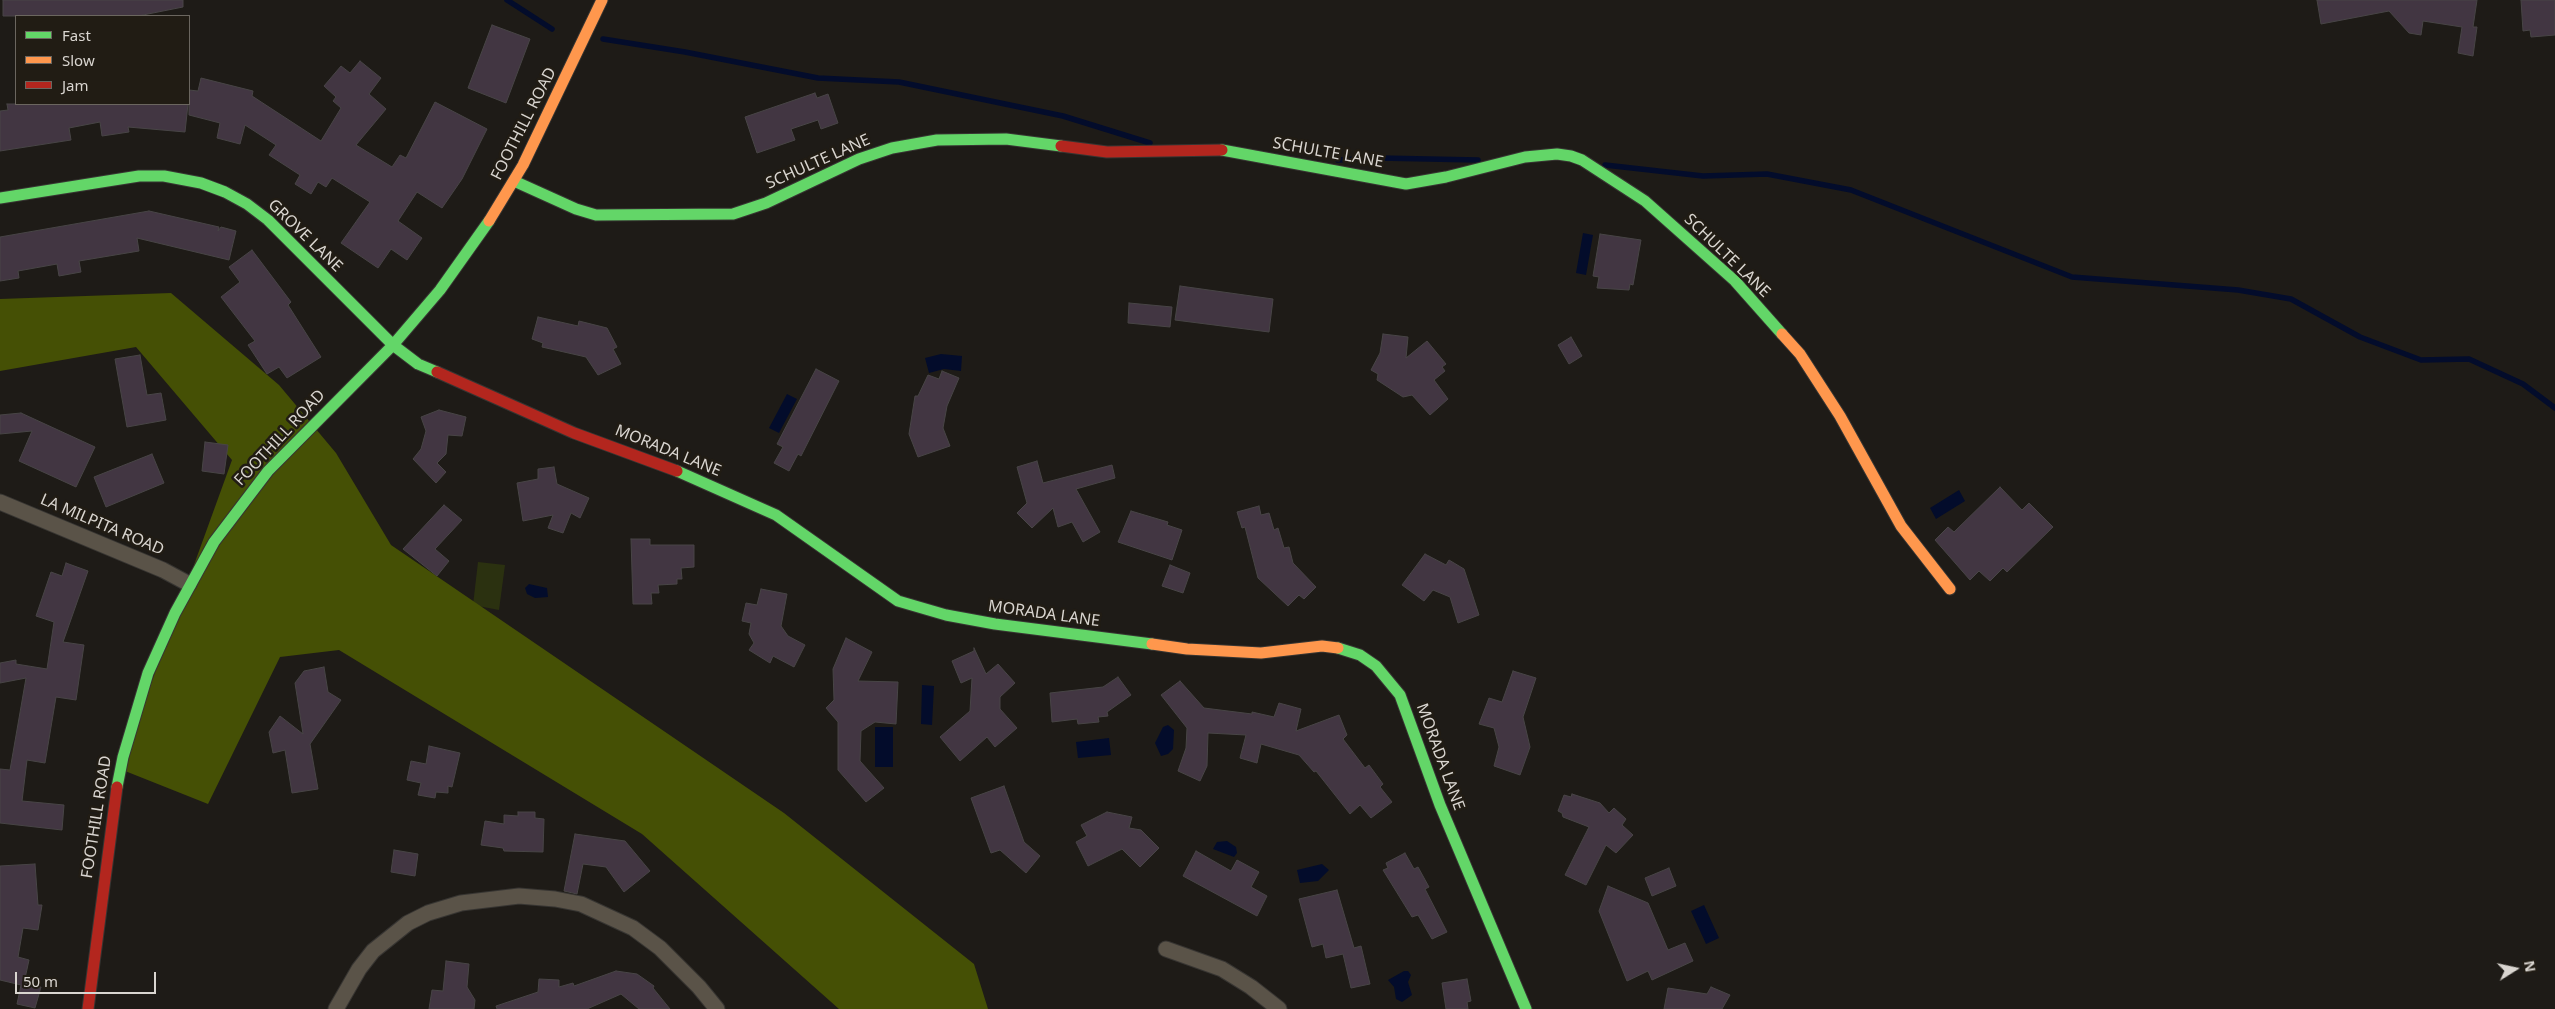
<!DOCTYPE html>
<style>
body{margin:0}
#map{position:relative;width:2555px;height:1009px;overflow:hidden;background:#1e1b17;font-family:"Noto Sans",sans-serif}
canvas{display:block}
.legend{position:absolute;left:15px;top:15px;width:175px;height:90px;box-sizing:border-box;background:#211c14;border:1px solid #6b665f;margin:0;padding:6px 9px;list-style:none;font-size:15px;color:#d9d5d0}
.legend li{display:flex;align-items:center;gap:10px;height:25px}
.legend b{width:25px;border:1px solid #6b665f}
.north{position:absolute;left:2490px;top:944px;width:50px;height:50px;-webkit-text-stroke:4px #211c14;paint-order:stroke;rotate:80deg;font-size:14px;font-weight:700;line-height:20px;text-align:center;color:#d9d5d0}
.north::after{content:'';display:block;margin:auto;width:18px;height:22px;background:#d9d5d0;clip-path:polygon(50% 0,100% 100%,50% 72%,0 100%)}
.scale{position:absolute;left:15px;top:972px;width:141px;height:22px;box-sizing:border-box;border:2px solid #d9d5d0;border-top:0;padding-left:6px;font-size:15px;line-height:18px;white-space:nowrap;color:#d9d5d0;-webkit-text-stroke:4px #211c14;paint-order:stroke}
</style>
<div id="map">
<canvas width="2555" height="1009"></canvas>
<ul class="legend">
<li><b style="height:6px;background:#63d668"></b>Fast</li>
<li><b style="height:6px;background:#ff974d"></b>Slow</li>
<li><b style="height:6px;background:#b3261e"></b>Jam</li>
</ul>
<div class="north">N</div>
<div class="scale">50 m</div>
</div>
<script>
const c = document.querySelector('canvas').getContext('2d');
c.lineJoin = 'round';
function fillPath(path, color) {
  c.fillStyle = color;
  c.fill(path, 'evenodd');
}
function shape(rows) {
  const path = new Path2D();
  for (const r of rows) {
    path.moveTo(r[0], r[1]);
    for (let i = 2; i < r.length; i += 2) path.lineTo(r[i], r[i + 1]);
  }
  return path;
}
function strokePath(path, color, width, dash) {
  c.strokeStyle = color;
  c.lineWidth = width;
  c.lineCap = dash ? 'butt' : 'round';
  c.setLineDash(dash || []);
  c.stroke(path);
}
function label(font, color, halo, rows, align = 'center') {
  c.font = font + ' "Noto Sans",sans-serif';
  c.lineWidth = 5;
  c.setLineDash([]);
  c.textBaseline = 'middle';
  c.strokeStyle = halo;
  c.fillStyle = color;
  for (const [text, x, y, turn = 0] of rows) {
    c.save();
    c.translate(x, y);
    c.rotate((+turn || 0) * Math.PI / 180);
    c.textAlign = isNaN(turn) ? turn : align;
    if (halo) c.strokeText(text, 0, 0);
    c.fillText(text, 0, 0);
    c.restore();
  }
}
fillPath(shape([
 [478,562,505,565,499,610,473,605]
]), '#2b3110');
fillPath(shape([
 [171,293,279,385,336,453,391,545,784,813,974,964,988,1009,839,1009,642,834,339,650,280,657,208,804,120,769,232,460,136,347,0,371,0,299]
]), '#455005');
fillPath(shape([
 [1583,233,1593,235,1586,275,1576,273],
 [941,354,962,356,961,371,944,369,929,373,925,358],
 [787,394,797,399,779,433,769,428],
 [1959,490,1965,501,1936,519,1930,508],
 [529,584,547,588,548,597,535,598,527,594,525,588],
 [922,685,934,686,932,725,921,724],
 [1168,725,1174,730,1173,749,1168,754,1161,756,1155,743,1163,727],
 [875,727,893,727,893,767,875,767],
 [1109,738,1111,755,1078,758,1076,742],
 [1227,841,1236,847,1237,853,1234,857,1213,849,1217,842],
 [1322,864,1329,870,1318,881,1300,883,1297,870],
 [1704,905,1719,938,1706,944,1691,911],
 [1404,971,1408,971,1411,975,1408,982,1412,995,1402,1002,1396,999,1394,987,1388,980]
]), '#030c2b');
strokePath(shape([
 [507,0,552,29],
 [603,39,685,52,818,78,899,82,1063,116,1150,143],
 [1338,160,1379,158,1478,160],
 [1605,165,1703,176,1767,174,1851,190,2072,277,2238,290,2291,299,2360,337,2421,360,2469,359,2523,384,2555,408]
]), '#030c2b', 5.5);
const building = shape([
 [3,0,183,0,183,7,138,16,3,16,3,0],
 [2317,0,2477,0,2473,27,2477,27,2473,56,2458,53,2462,27,2423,21,2421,35,2409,33,2389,11,2321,24,2317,0],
 [2521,0,2555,0,2555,35,2531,37,2530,30,2523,31,2521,0],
 [492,25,530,39,506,103,468,88,492,25],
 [360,61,381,78,369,94,386,109,356,145,392,167,400,155,406,158,435,102,487,129,462,179,442,208,417,192,398,221,422,238,407,260,391,249,378,268,341,243,370,202,332,178,326,187,318,182,311,194,295,184,300,175,269,155,276,145,245,125,240,144,217,138,220,123,189,115,189,90,198,91,201,78,253,91,252,96,321,141,341,108,333,101,336,97,324,86,341,66,350,73,360,61],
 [815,93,817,98,828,94,838,123,821,129,818,120,791,129,795,140,757,153,745,117,815,93],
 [7,104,188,104,185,132,128,127,129,132,102,136,100,122,69,128,71,140,0,151,0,111,8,110,7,104],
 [149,211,219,227,218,231,221,227,236,231,229,260,137,238,139,251,79,261,81,272,59,276,57,264,18,271,19,278,0,281,0,237,149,211],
 [1600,234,1641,240,1633,285,1630,284,1629,290,1597,288,1599,277,1593,276,1600,234],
 [252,250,291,302,288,305,321,357,287,378,279,367,267,374,248,345,255,341,221,297,240,282,229,267,252,250],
 [1180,286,1273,299,1269,332,1175,320,1180,286],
 [1129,303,1172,307,1170,327,1128,323,1129,303],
 [538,317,578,326,579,321,607,328,617,347,613,349,621,364,598,375,586,357,542,347,543,343,532,339,538,317],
 [1383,334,1408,337,1406,358,1427,341,1446,364,1442,367,1445,371,1434,380,1448,399,1430,415,1412,395,1403,397,1377,380,1378,374,1371,370,1380,353,1383,334],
 [1571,337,1582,356,1569,364,1558,345,1571,337],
 [140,355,147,395,161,393,166,420,127,427,115,359,140,355],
 [816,369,839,381,801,456,798,454,789,471,774,463,783,447,777,444,816,369],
 [942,371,959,378,947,406,943,428,950,446,918,457,909,434,915,396,918,396,928,375,939,379,942,371],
 [439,410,466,417,462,436,448,435,446,454,437,463,446,472,436,483,413,459,421,449,426,431,421,417,439,410],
 [21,413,95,447,76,487,19,461,32,431,0,434,0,415,21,413],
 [205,442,228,445,224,474,202,471,205,442],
 [152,454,164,483,106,507,94,477,152,454],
 [1037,461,1043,483,1112,465,1115,478,1076,489,1100,532,1083,542,1072,522,1058,527,1053,508,1032,528,1017,513,1027,503,1017,467,1037,461],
 [554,467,557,484,589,498,580,518,571,513,563,533,548,528,553,515,523,521,517,483,538,479,538,469,554,467],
 [2000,487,2022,510,2029,503,2053,527,2007,572,2003,568,1990,581,1979,571,1970,580,1935,540,1948,527,1954,532,2000,487],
 [444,505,462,520,435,549,449,561,437,576,403,549,444,505],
 [1259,506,1261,515,1269,513,1274,530,1278,528,1284,548,1289,547,1293,563,1316,587,1304,599,1299,595,1288,606,1258,578,1245,527,1242,528,1237,512,1259,506],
 [1131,511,1168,522,1167,525,1182,530,1172,560,1118,542,1131,511],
 [631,539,650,539,650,545,694,545,694,567,681,568,682,579,677,579,677,584,658,585,659,593,651,593,652,604,633,604,631,539],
 [1425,554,1446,565,1449,560,1464,569,1479,615,1458,623,1450,597,1433,590,1424,601,1402,585,1425,554],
 [66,563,88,571,63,642,84,645,76,700,56,697,45,763,27,760,22,801,64,805,62,830,0,823,0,769,10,770,26,678,0,683,0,663,16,660,16,664,47,669,54,622,36,616,51,572,62,576,66,563],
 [1170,565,1190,573,1183,593,1162,586,1170,565],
 [761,589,787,594,781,626,788,636,805,645,794,667,773,656,770,663,749,650,754,643,749,634,751,623,742,621,746,603,757,605,761,589],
 [846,638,872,652,858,681,898,682,896,724,875,722,861,731,860,761,884,788,866,802,838,770,838,722,826,708,834,700,833,669,846,638],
 [974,648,986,674,998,664,1015,683,1000,697,1000,709,1017,728,995,747,987,737,960,761,940,737,970,711,972,678,961,683,952,661,974,651,974,648],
 [324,667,328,692,341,700,310,744,318,789,292,793,285,750,273,753,269,732,280,716,303,734,295,683,304,671,324,667],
 [1513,671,1536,678,1523,717,1530,747,1520,775,1494,766,1499,747,1494,728,1479,724,1489,698,1502,702,1513,671],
 [1118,677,1131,695,1107,712,1108,716,1098,717,1099,722,1078,724,1077,719,1052,722,1050,693,1103,687,1118,677],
 [1180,681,1204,708,1252,714,1252,712,1274,717,1279,703,1301,709,1296,731,1339,715,1347,735,1343,739,1365,768,1369,765,1383,784,1380,787,1392,802,1371,818,1360,805,1350,814,1316,771,1314,772,1299,755,1261,744,1257,763,1240,758,1246,735,1208,733,1207,766,1200,781,1178,771,1186,748,1187,728,1161,695,1180,681],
 [429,746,460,753,452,787,448,786,448,793,436,792,435,798,418,795,421,783,407,780,411,761,426,764,429,746],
 [1004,786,1024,842,1040,856,1026,873,1000,850,991,853,971,798,1004,786],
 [1572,794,1600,803,1609,813,1614,808,1626,819,1622,825,1633,835,1616,853,1606,845,1586,885,1565,875,1589,827,1563,817,1562,813,1558,811,1564,795,1571,797,1572,794],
 [518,812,535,812,535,818,544,819,543,852,504,851,503,848,481,845,485,821,504,824,504,815,518,816,518,812],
 [1107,812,1132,817,1129,828,1141,830,1159,848,1140,867,1122,849,1088,866,1076,842,1087,836,1081,825,1107,812],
 [575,834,625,841,650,871,624,892,606,867,583,864,577,894,564,891,575,834],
 [394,850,418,854,415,876,391,872,394,850],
 [1196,851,1231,871,1237,860,1259,872,1251,887,1267,896,1257,916,1183,876,1196,851],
 [1405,853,1414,869,1418,867,1429,887,1425,889,1447,932,1432,939,1418,915,1412,917,1383,870,1388,868,1386,863,1405,853],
 [35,864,38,905,42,905,38,930,23,928,18,957,29,960,24,983,41,987,35,1008,17,1004,21,985,0,980,0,866,35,864],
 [1669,868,1676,886,1652,896,1645,878,1669,868],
 [1608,886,1648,903,1668,950,1685,943,1693,961,1652,980,1648,971,1627,981,1599,911,1608,886],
 [1337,890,1354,948,1361,946,1370,984,1351,988,1343,954,1326,958,1323,944,1312,947,1299,899,1337,890],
 [446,961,469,964,467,987,475,1000,474,1009,429,1009,432,990,443,991,446,961],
 [616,971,637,974,654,986,653,988,670,1009,639,1009,621,994,587,1009,497,1009,496,1006,538,992,539,979,559,980,559,987,573,983,574,986,616,971],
 [1467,979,1471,1001,1467,1002,1468,1009,1446,1009,1442,983,1467,979],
 [1711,987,1730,995,1722,1009,1664,1009,1668,988,1707,994,1711,987]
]);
fillPath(building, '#423642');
strokePath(building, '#484546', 1);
const street = shape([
 [0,502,163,570,189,584],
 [1166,949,1222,969,1251,987,1279,1009],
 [336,1009,359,969,373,951,408,923,428,913,461,903,519,896,555,899,581,904,633,928,660,948,699,987,717,1009]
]);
const fast = shape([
 [1222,150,1406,184,1446,177,1525,157,1557,154,1571,156,1582,160,1645,201,1735,281,1782,334],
 [514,181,576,209,596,215,733,214,766,203,859,159,892,148,937,140,1006,139,1061,146],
 [0,198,139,176,164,176,201,183,225,192,247,204,268,220,393,345,418,364,437,372],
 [677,471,776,515,898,601,946,615,995,624,1152,644],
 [1338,648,1360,655,1376,666,1400,695,1440,805,1526,1009],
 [117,787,123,757,148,673,175,613,214,542,268,471,393,345,440,290,489,221]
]);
const slow = shape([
 [489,221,523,165,602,0],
 [1782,334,1800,354,1840,416,1901,526,1950,589],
 [1152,644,1187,649,1261,653,1322,646,1338,648]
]);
const jam = shape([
 [1061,146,1107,152,1222,150],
 [437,372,574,433,677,471],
 [88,1009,117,787]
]);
strokePath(street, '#373532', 17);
strokePath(fast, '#373532', 13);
strokePath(slow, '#373532', 13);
strokePath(jam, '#373532', 13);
strokePath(street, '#5a5348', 15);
strokePath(fast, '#63d668', 11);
strokePath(slow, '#ff974d', 11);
strokePath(jam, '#b3261e', 11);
label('16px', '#d9d5d0', '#211c14', [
 ["FOOTHILL ROAD",524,124,-63],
 ["SCHULTE LANE",1328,153,10],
 ["SCHULTE LANE",818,162,-24],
 ["GROVE LANE",305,236,44],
 ["SCHULTE LANE",1727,256,44],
 ["FOOTHILL ROAD",280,438,-47],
 ["MORADA LANE",668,451,22],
 ["LA MILPITA ROAD",102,525,23],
 ["MORADA LANE",1044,614,8],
 ["MORADA LANE",1440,757,70],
 ["FOOTHILL ROAD",97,817,-81]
]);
</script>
